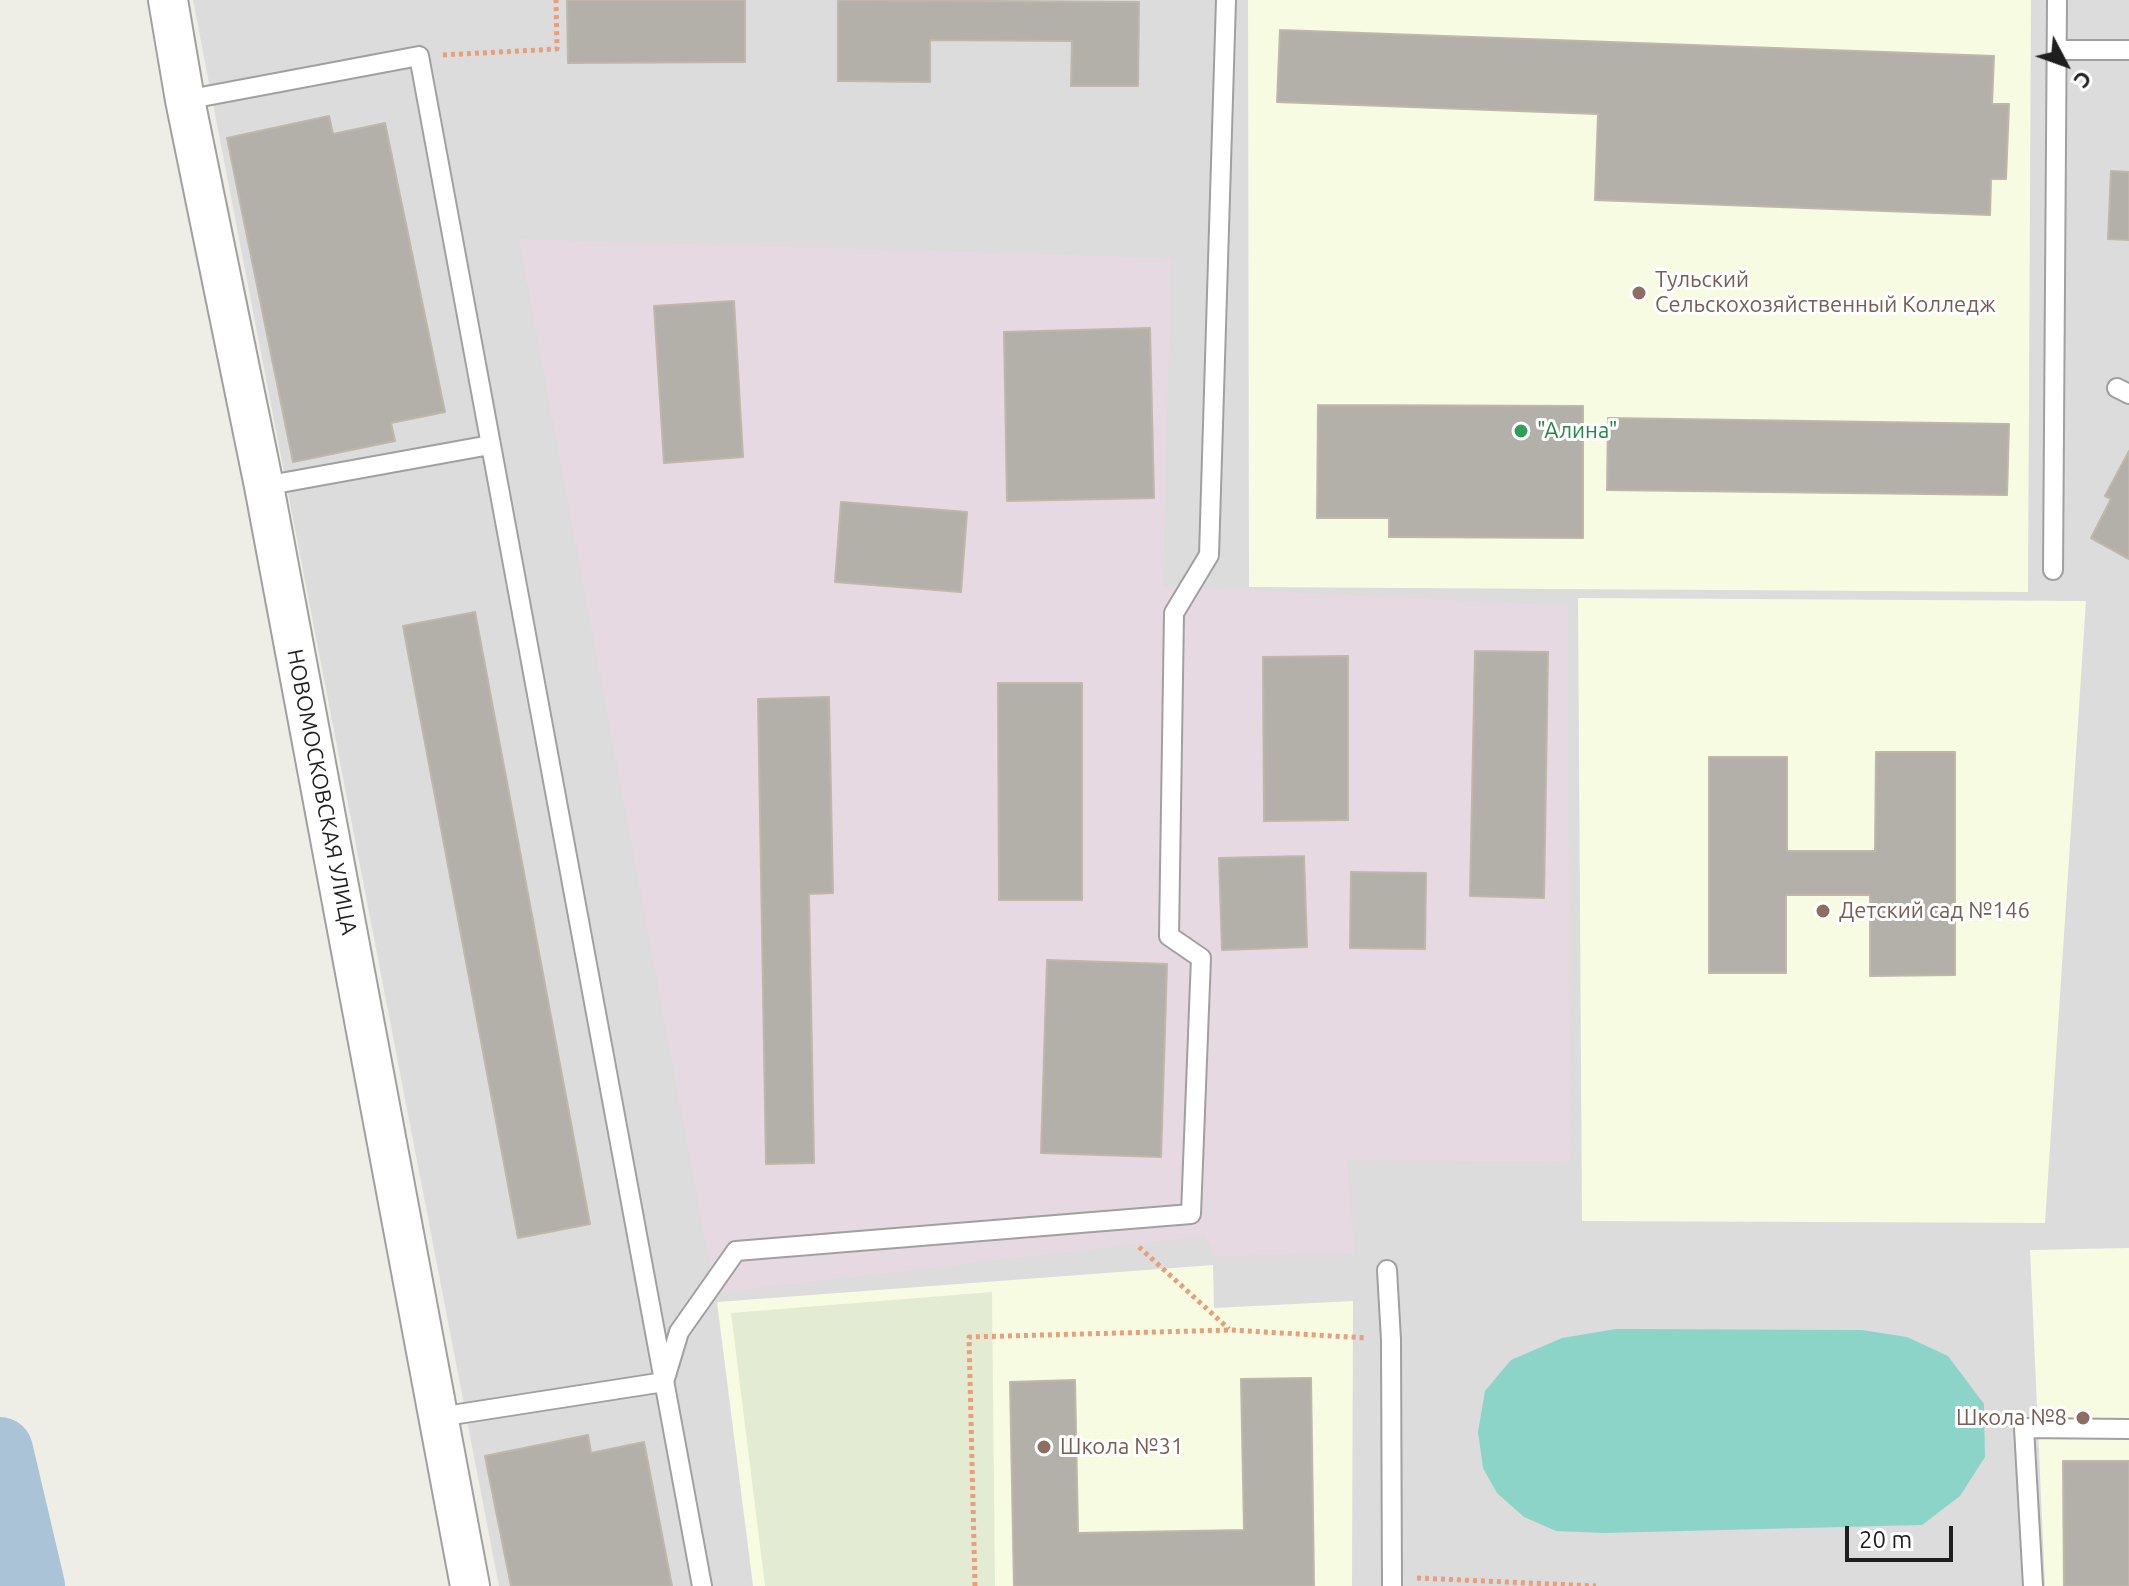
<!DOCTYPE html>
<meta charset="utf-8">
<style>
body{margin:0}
#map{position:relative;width:2129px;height:1586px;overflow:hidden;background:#eeede6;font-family:Ubuntu,sans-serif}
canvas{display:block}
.north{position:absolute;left:2025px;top:24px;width:80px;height:80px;-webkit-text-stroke:6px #fff;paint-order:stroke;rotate:131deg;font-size:22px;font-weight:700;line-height:32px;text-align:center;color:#1f1f1f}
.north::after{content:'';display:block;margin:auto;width:28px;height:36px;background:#1f1f1f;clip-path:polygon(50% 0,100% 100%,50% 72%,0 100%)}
.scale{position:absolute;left:1845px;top:1526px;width:108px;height:36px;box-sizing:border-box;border:4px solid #1f1f1f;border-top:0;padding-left:10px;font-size:24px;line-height:28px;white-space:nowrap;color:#1f1f1f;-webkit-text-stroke:6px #fff;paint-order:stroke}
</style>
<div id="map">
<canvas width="2129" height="1586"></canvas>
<div class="north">С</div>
<div class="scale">20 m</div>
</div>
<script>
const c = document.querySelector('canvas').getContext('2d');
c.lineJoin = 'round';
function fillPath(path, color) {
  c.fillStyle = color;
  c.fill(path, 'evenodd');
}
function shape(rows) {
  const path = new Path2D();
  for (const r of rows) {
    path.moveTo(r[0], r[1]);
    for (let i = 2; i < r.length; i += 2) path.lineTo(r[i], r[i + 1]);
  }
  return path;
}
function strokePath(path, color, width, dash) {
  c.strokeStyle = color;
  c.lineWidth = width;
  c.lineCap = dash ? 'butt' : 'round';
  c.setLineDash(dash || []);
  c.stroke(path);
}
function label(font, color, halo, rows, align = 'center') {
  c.font = font + ' Ubuntu,sans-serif';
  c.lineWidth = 6;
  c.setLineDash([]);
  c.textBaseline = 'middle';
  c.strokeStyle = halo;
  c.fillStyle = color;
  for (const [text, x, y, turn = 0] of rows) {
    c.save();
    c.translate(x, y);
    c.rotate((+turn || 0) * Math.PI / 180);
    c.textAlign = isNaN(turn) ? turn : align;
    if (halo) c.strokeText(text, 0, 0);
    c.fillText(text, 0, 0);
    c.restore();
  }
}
fillPath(shape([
 [193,0,2129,0,2129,1586,499,1586]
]), '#dcdcdc');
fillPath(shape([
 [519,239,1171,258,1163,586,1568,606,1569,1162,1347,1160,1354,1253,1215,1256,1205,1236,715,1293]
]), '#e6d9e1');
fillPath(shape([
 [1248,0,2031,0,2028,592,1249,587],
 [1578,598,2086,601,2045,1223,1582,1221],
 [2129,1248,2129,1586,2045,1586,2030,1250],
 [1213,1265,1214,1308,1353,1301,1352,1586,753,1586,717,1302]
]), '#f6fbe2');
fillPath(shape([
 [992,1292,995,1586,765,1586,731,1313]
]), '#e4ebd3');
fillPath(shape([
 [1616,1329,1862,1330,1907,1337,1948,1356,1984,1404,1985,1457,1960,1496,1922,1525,1604,1533,1556,1531,1524,1517,1497,1493,1483,1468,1478,1432,1485,1391,1511,1360,1562,1338]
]), '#8dd4c8');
strokePath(shape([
 [0,1450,32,1586]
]), '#abc3d7', 66);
const building = shape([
 [567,0,745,0,745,62,568,63,567,0],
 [838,0,1139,2,1138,86,1071,86,1072,41,930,40,930,82,838,81,838,0],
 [1280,30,1994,56,1992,104,2009,104,2006,179,1991,179,1990,215,1595,200,1598,114,1277,102,1280,30],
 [329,116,333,134,385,123,445,412,391,423,395,441,293,462,227,138,329,116],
 [2111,171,2129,172,2129,240,2108,239,2111,171],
 [734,301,743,457,664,463,654,306,734,301],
 [1150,328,1154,498,1007,501,1004,332,1150,328],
 [1318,405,1583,406,1583,538,1389,537,1389,518,1317,518,1318,405],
 [1608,418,2009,424,2007,495,1607,490,1608,418],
 [2129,451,2129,559,2091,538,2111,499,2105,496,2129,451],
 [841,502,967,512,961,592,835,582,841,502],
 [475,612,590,1224,518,1238,403,626,475,612],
 [1475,651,1548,652,1544,898,1470,896,1475,651],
 [1348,656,1348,820,1264,821,1263,657,1348,656],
 [998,683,1082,683,1082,900,999,900,998,683],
 [829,697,833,893,809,894,814,1163,766,1164,758,699,829,697],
 [1876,752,1955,752,1955,975,1870,976,1870,895,1786,895,1786,973,1709,973,1709,757,1787,757,1787,851,1875,851,1876,752],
 [1304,856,1307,947,1222,950,1219,858,1304,856],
 [1351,872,1426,873,1425,949,1350,948,1351,872],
 [1047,960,1167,964,1161,1157,1041,1153,1047,960],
 [1311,1378,1314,1586,1014,1586,1010,1382,1075,1380,1078,1533,1244,1530,1241,1379,1311,1378],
 [588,1435,591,1453,644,1442,672,1586,511,1586,485,1456,588,1435],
 [2063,1461,2129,1461,2129,1586,2064,1586,2063,1461]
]);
fillPath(building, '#b3b0a9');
strokePath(building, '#beb7aa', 2);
const lane = shape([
 [2058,50,2129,50],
 [185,100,419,56,702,1586],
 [2117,388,2129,394],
 [264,486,490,445],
 [2053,570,2057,0],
 [1387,1270,1391,1340,1392,1586],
 [439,1417,664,1382,679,1332,736,1251,1191,1214,1201,958,1169,936,1174,613,1209,555,1226,0],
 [2033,1586,2024,1428,2129,1429]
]);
const street = shape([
 [168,0,185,100,264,486,470,1586]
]);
strokePath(lane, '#a0a0a0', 22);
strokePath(street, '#a0a0a0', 42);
strokePath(shape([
 [443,55,557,49,556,0],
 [1139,1247,1229,1329],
 [1417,1578,1596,1586],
 [975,1586,969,1337,1230,1330,1367,1338]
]), '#e99f7c', 5, [4, 4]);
strokePath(lane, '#fff', 18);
strokePath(street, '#fff', 38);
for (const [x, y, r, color] of [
 [1639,293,8,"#8d6e63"],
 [1521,431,8,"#2e9e5b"],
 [1823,911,8,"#8d6e63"],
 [2083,1418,8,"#8d6e63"],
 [1044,1447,8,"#8d6e63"]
]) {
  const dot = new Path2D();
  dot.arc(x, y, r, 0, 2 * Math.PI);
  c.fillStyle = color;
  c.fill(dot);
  strokePath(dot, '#fff', 3);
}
label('22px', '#785e54', '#fff', [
 ["Тульский",1655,280],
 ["Сельскохозяйственный Колледж",1655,305],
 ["Детский сад №146",1839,911],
 ["Школа №8",2067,1418,"right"],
 ["Школа №31",1060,1447]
], 'left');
label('22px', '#27864d', '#fff', [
 ["\"Алина\"",1537,431]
], 'left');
label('22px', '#1f1f1f', '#fff', [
 ["НОВОМОСКОВСКАЯ УЛИЦА",322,792,79]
]);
</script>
